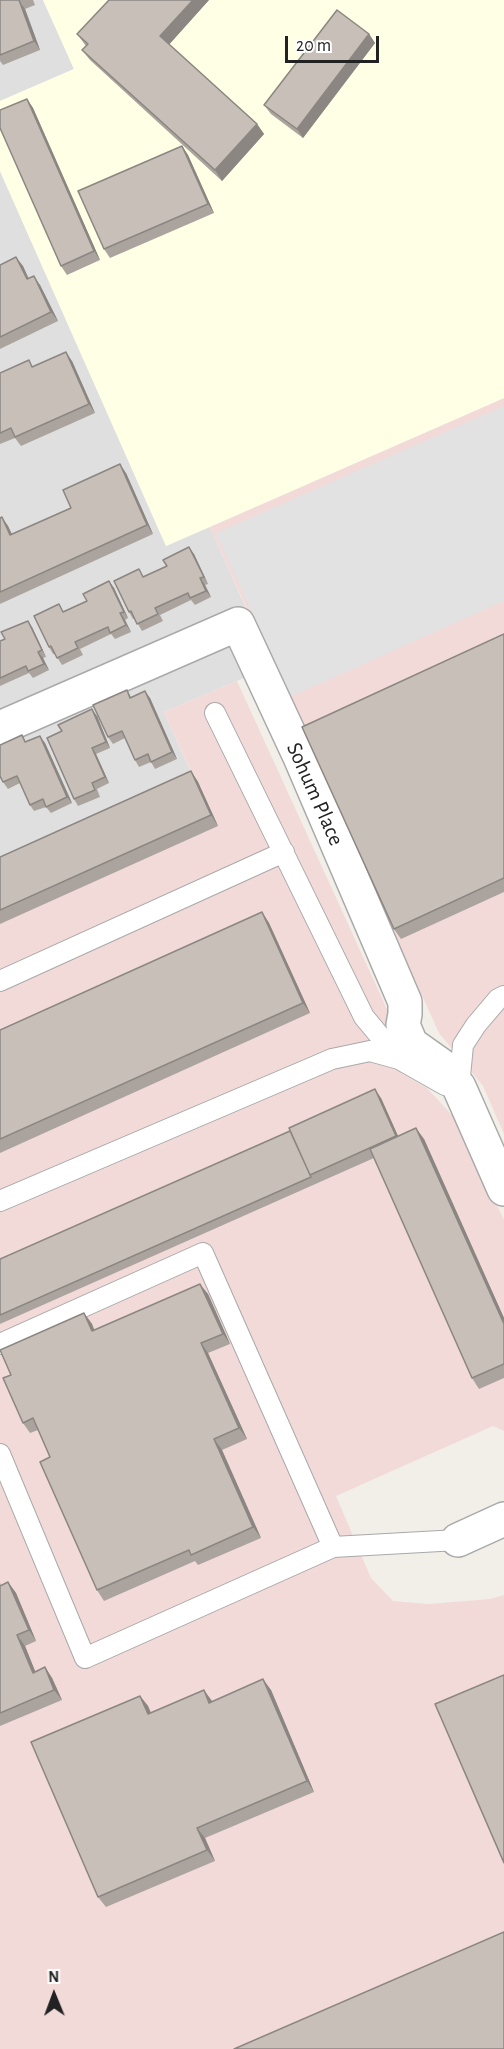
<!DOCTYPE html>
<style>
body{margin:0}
#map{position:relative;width:504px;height:2049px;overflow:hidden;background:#f2efe9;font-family:"Alegreya Sans",sans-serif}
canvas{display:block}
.north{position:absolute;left:24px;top:1965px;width:60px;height:60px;-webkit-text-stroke:4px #fff;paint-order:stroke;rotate:359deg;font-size:16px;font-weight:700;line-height:24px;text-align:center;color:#222}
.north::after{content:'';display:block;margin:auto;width:21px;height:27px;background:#222;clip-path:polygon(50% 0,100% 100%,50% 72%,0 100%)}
.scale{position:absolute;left:285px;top:36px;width:94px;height:27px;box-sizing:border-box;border:3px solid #222;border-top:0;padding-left:8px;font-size:18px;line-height:21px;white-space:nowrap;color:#222;-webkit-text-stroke:4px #fff;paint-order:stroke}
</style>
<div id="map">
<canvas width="504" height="2049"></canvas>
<div class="north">N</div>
<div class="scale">20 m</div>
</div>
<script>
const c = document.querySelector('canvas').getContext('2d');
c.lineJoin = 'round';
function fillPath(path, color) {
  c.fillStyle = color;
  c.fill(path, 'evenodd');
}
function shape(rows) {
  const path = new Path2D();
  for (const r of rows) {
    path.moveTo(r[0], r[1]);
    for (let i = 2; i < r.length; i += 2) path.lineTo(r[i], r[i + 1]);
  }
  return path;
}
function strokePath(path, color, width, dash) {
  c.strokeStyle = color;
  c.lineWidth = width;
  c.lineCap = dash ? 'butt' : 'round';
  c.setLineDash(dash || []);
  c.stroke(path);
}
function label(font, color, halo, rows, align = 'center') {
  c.font = font + ' "Alegreya Sans",sans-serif';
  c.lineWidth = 4.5;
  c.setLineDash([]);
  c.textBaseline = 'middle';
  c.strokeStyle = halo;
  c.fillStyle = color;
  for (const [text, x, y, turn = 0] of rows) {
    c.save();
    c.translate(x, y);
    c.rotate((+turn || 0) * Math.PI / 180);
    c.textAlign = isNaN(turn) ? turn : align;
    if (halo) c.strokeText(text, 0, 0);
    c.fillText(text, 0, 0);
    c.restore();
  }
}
fillPath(shape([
 [0,0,43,0,74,69,0,101],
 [0,171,166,546,210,527,272,666,164,712,193,777,0,863]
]), '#e0dfdf');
fillPath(shape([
 [504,398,504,1134,483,1086,439,1033,210,527],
 [237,681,407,1053,401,1073,427,1088,460,1124,504,1220,504,1431,493,1426,336,1496,371,1578,393,1601,429,1604,490,1599,504,1595,504,2049,0,2049,0,863,193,776,164,712]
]), '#f2dad9');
fillPath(shape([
 [43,0,504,0,504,398,166,546,0,171,0,101,74,69]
]), '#ffffe5');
fillPath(shape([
 [504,406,504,601,290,697,216,533]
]), '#e2e2e2');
const service = shape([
 [215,713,364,1017,399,1059],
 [0,981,284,852],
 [0,1201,332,1059,370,1051,399,1059,445,1085,459,1087,463,1045,476,1025,498,999,504,996],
 [0,1344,203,1253,333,1547,458,1540],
 [0,1454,85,1658,333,1547]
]);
const minor = shape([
 [0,728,238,624,300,757,405,1002,405,1014,403,1025,411,1044,442,1066,459,1087,504,1189],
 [458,1540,504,1519]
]);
strokePath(service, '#a9a9a9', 22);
strokePath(minor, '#a9a9a9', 36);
strokePath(service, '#fff', 20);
strokePath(minor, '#fff', 33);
fillPath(shape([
 [0,0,33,0,35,5,25,9,40,50,3,65,0,61],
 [209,0,169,44,257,124,264,134,222,181,90,60,82,50,86,46,77,34],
 [369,34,375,43,303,138,271,114,264,105],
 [27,99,33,108,100,260,67,275,61,266],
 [182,146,188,155,214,213,110,258,104,249],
 [0,265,23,266,28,278,40,285,58,321,0,349],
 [72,361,95,413,21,446,15,438,0,444,0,373],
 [126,473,153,534,0,604,0,518,8,526,12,534,71,508],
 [194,554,208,584,205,585,211,597,195,605,191,600,160,615,163,621,142,631,135,619,133,619,129,612,144,576],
 [109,581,114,588,128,618,125,620,131,632,115,639,111,634,80,649,83,655,62,665,55,654,53,654,49,647,64,611,87,601],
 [32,627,46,657,43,658,49,670,33,678,29,673,0,686,0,641],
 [504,634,504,892,401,939,394,929],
 [127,690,131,697,150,698,177,759,155,769,151,762,139,767,135,760,125,738,113,744,108,737],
 [97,716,110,748,96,754,109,783,97,789,100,797,78,806,74,799],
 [22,735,26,742,45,743,72,803,51,813,46,807,34,811,30,805,20,783,8,789,3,782],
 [191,771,198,782,218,826,0,924,0,857],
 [262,912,269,923,310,1013,0,1153,0,1030],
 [381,1098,398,1136,424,1139,504,1318,504,1378,479,1389,472,1378,374,1158,0,1324,0,1259],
 [208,1294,230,1344,208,1353,247,1439,222,1450,261,1538,198,1565,195,1561,104,1601,97,1590,50,1457,38,1430,30,1433,23,1423,11,1375,84,1313,92,1324,94,1330],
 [8,1582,16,1593,36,1641,25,1646,35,1672,45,1667,52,1678,62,1700,0,1726,0,1583,1,1585],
 [271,1690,314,1792,205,1838,215,1861,106,1907,98,1897,140,1696,148,1706,151,1713]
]), '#aba49e');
fillPath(shape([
 [18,0,25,9,40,50,34,41],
 [193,0,209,0,167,47,160,36],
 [369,34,375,43,303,138,297,129],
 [27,99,33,108,100,260,94,251],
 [257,124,264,134,222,181,215,170],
 [182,146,188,155,214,213,208,204],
 [16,257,23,266,33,288,27,279],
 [34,276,40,285,58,321,51,312],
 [66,352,72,361,95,413,89,404],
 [120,464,126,473,153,534,147,525],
 [2,517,8,526,16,544,10,535],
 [189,547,194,554,208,584,204,577],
 [200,578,205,585,211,597,206,591],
 [109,581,114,588,128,618,124,612],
 [120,613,125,620,131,632,126,625],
 [28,621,32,627,46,657,42,650],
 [38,652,43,658,49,670,44,664],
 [145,691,150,698,177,759,172,752],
 [92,709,97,716,110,748,106,742],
 [40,736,45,743,72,803,67,797],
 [92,748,96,754,109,783,105,777],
 [191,771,198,782,218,826,211,815],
 [262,912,269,923,310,1013,303,1003],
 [375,1089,381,1098,402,1145,396,1136],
 [416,1128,424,1139,504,1318,504,1324],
 [200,1284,208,1294,230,1344,223,1334],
 [84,1313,92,1324,99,1342,92,1331],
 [201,1343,208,1353,247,1439,239,1428],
 [214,1439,222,1450,261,1538,253,1527],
 [8,1582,16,1593,36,1641,29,1630],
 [17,1635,25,1646,40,1683,33,1673],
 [45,1667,52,1678,62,1700,54,1690],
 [263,1679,271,1690,314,1792,307,1781],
 [204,1690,212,1701,216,1713,209,1703],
 [140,1696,148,1706,156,1725,148,1714],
 [197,1828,205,1838,215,1861,207,1850]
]), '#8b8681');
const building = shape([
 [0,0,19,0,34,41,0,55,0,0],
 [109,0,193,0,160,36,257,124,215,170,82,50,88,44,77,34,109,0],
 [337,10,369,34,297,129,264,105,337,10],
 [27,99,94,251,61,266,0,128,0,110,27,99],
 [182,146,208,204,104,249,78,191,182,146],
 [16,257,27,279,34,276,51,312,0,337,0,265,16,257],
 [66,352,89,404,15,437,11,428,0,433,0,373,29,360,32,367,66,352],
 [120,464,147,525,0,592,0,518,2,517,10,535,71,508,63,490,120,464],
 [189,547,204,577,200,578,206,591,190,598,188,593,155,608,158,614,137,624,131,611,129,612,114,581,139,569,143,577,167,566,163,560,189,547],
 [109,581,124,612,120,613,126,625,110,633,108,627,75,642,78,648,57,658,51,646,49,647,34,616,59,604,63,612,87,601,83,594,109,581],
 [28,621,42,650,38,652,44,664,28,671,26,666,0,678,0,641,5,639,1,632,28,621],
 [504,634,504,878,394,929,302,727,504,634],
 [127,690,130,698,145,691,172,752,151,762,148,754,135,760,122,731,108,737,93,705,127,690],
 [92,709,106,742,92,748,105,777,92,783,95,790,74,799,47,738,62,731,58,725,92,709],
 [22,735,25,742,40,736,67,797,46,807,43,799,30,805,17,776,3,782,0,776,0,745,22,735],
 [191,771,211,815,0,910,0,857,191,771],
 [262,912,303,1003,0,1139,0,1030,262,912],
 [375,1089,396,1136,310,1175,289,1128,375,1089],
 [416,1128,504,1324,504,1364,472,1378,370,1149,416,1128],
 [290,1131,311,1177,0,1315,0,1259,290,1131],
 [200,1284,223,1334,201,1343,239,1428,214,1439,253,1527,191,1555,189,1550,97,1590,40,1462,50,1457,33,1418,23,1423,3,1378,11,1375,0,1350,84,1313,92,1331,200,1284],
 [8,1582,29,1630,17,1635,33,1673,45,1667,54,1690,0,1713,0,1586,8,1582],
 [504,1675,504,1863,435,1704,504,1675],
 [263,1679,307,1781,197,1828,207,1850,98,1897,31,1742,140,1696,148,1714,204,1690,209,1703,263,1679],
 [504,1932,504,2049,234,2049,504,1932]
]);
fillPath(building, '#c7bfb8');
strokePath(building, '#8b8681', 1.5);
label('22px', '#222', '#fff', [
 ["Sohum Place",315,794,66]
]);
</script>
